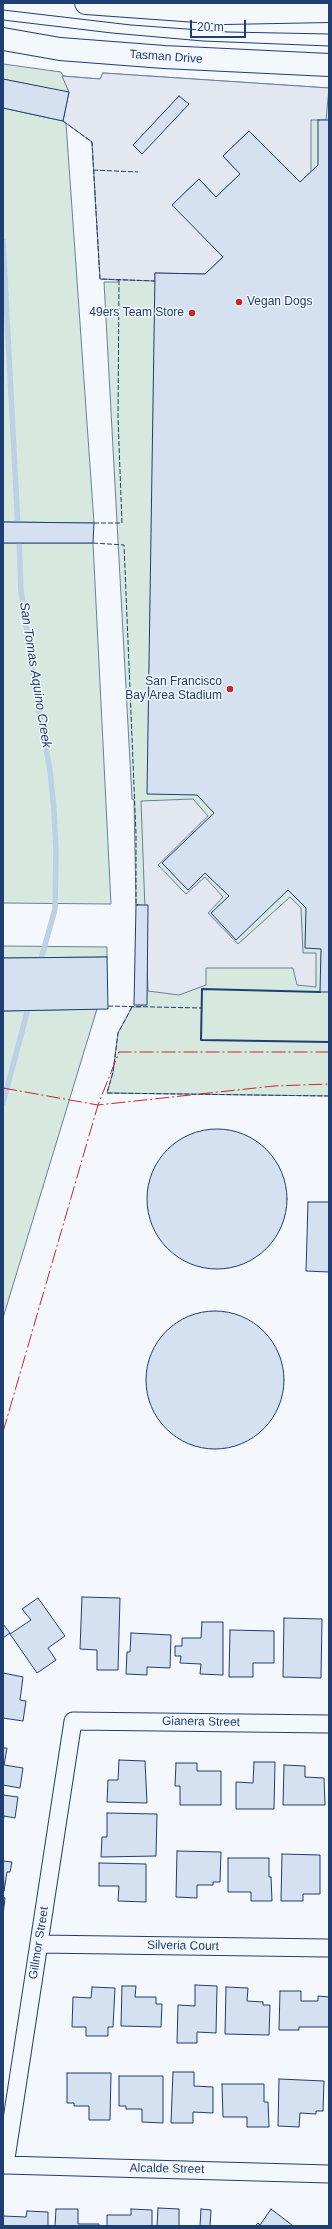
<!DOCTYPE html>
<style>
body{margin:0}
#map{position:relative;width:332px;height:2229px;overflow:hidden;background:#f4f7fb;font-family:Helvetica,sans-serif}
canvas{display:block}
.frame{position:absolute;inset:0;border:4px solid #1d3f73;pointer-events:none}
.scale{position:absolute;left:190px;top:20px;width:56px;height:18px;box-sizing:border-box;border:2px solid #1d3f73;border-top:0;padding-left:5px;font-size:12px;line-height:14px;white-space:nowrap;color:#1d3f73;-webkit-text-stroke:3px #f4f7fb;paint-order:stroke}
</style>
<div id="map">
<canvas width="332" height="2229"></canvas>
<div class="frame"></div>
<div class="scale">20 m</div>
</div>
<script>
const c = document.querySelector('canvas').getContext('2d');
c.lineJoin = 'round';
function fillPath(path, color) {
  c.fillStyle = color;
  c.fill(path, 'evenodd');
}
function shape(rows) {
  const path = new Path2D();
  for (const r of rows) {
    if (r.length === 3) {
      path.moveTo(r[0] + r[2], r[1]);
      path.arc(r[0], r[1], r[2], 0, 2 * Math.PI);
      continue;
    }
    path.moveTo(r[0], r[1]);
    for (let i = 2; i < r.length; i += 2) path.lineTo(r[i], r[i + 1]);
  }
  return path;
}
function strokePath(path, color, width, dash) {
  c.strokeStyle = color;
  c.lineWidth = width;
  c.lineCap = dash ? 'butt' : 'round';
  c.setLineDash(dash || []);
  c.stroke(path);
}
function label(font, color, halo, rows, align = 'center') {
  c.font = font + ' Helvetica,sans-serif';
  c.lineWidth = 3;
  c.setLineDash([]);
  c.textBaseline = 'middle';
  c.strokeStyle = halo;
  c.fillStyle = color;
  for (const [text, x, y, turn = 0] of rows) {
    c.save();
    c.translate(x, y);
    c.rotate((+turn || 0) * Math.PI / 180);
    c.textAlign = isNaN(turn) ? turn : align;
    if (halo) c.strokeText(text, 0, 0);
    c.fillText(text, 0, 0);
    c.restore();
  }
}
const green = shape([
 [3,64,61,72,63,76,100,79,103,73,329,88,329,1096,107,1093,113,1072,118,1033,132,1007,141,1007,142,905,136,905,134,800,132,799,104,282,118,282,119,280,100,279,92,142,66,123,94,523,3,522,3,108,63,121,69,93,3,79,3,64],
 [63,77,80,84,69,92,63,77],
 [3,543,93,543,111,904,3,903,3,543],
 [3,946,107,947,107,957,3,958,3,946],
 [97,1009,3,1318,3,1011,97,1009]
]);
fillPath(green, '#d7e8df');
strokePath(green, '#687fa3', 1);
const parking = shape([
 [103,73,329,88,326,120,311,120,311,172,300,182,249,131,223,156,240,174,216,197,199,179,173,204,223,257,205,274,155,273,155,281,100,279,92,142,63,121,69,92,62,76,100,79,103,73],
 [193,799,208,816,158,865,186,894,205,877,223,897,208,913,238,944,290,897,301,908,303,953,316,953,316,987,297,985,293,968,206,968,206,985,179,995,148,991,141,801,193,799]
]);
fillPath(parking, '#e3e8f0');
strokePath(parking, '#687fa3', 1);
strokePath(shape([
 [3,241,18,528],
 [19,537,21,591,36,696,50,770,54,810,56,851,55,909,40,963],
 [3,1103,29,1005]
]), '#bed0e5', 5.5);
const building = shape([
 [3,79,69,92,63,121,3,108,3,79],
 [179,96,189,104,142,154,133,145,179,96],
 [318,120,329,120,329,992,320,992,321,949,305,948,306,908,288,890,236,940,211,913,229,896,205,873,188,890,162,863,214,813,197,795,147,794,155,273,205,274,223,257,172,205,199,179,216,197,240,174,223,156,249,131,300,182,318,165,318,120],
 [3,522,94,523,93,543,3,543,3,522],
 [136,905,148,905,147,1005,134,1005,136,905],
 [107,957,108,1009,3,1011,3,958,107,957],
 [217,1199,70],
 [308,1202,329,1202,329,1272,306,1271,308,1202],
 [215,1380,69],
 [82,1597,120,1598,118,1670,97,1670,97,1650,80,1649,82,1597],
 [38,1598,65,1636,48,1648,56,1660,37,1673,10,1634,31,1620,22,1609,38,1598],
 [284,1618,322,1619,321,1678,283,1677,284,1618],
 [202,1622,223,1622,223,1675,200,1674,201,1664,180,1663,181,1656,175,1656,175,1646,182,1646,182,1638,201,1638,202,1622],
 [3,1624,10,1633,3,1638,3,1624],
 [230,1630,274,1631,274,1663,253,1663,253,1677,229,1677,230,1630],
 [131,1633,171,1635,170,1668,147,1667,147,1675,126,1674,127,1652,130,1652,131,1633],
 [3,1673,23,1677,20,1700,26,1701,23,1721,3,1718,3,1673],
 [3,1748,7,1748,4,1765,23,1768,20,1788,3,1785,3,1748],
 [119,1760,145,1761,147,1803,107,1802,108,1780,118,1780,119,1760],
 [254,1762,275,1762,274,1809,236,1809,236,1782,253,1783,254,1762],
 [176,1763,197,1763,197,1771,221,1771,221,1805,180,1805,180,1786,175,1786,176,1763],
 [284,1765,305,1766,305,1777,324,1778,325,1805,283,1805,284,1765],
 [3,1795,18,1797,15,1818,4,1816,3,1822,3,1795],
 [107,1813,157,1814,156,1856,101,1857,102,1837,107,1837,107,1813],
 [177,1851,221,1852,220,1882,213,1882,213,1885,197,1885,197,1898,176,1897,177,1851],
 [282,1854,320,1855,320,1894,303,1894,303,1901,281,1901,282,1854],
 [228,1858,269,1858,269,1877,271,1877,272,1901,251,1901,251,1892,228,1892,228,1858],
 [3,1861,12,1862,10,1872,7,1872,4,1891,3,1861],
 [99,1863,146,1864,146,1902,118,1901,119,1886,99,1886,99,1863],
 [3,1897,5,1898,3,1915,3,1897],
 [195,1985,217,1986,216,2033,197,2032,197,2043,177,2043,178,2005,195,2006,195,1985],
 [122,1986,136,1986,135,1997,156,1997,156,2004,162,2004,161,2027,121,2026,122,1986],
 [92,1987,115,1988,113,2027,108,2027,108,2036,86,2036,86,2027,72,2027,73,1997,91,1998,92,1987],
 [226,1987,248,1988,247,2001,263,2002,263,2005,270,2005,269,2035,225,2034,226,1987],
 [280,1991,301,1991,301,2001,318,2001,318,1996,329,1997,329,2027,299,2027,299,2030,279,2030,280,1991],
 [173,2072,194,2072,194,2086,213,2087,213,2113,193,2112,193,2123,171,2123,173,2072],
 [67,2073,111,2073,110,2120,89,2120,89,2106,74,2106,74,2103,67,2103,67,2073],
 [119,2076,163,2076,163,2123,142,2122,142,2109,126,2109,126,2106,119,2106,119,2076],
 [279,2079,324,2081,323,2111,316,2111,316,2114,300,2113,299,2127,278,2126,279,2079],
 [222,2084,264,2084,264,2102,268,2102,269,2127,247,2127,247,2117,223,2117,222,2084],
 [158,2208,179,2209,179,2226,157,2226,158,2208],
 [56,2209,78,2209,78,2224,99,2224,99,2226,55,2226,56,2209],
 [131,2209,152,2210,152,2226,107,2226,107,2215,131,2215,131,2209],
 [201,2209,211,2210,210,2226,200,2226,201,2209],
 [271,2209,292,2225,292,2226,255,2226,258,2223,260,2225,271,2209],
 [27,2211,48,2212,48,2226,3,2226,3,2216,26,2217,27,2211]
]);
fillPath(building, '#d5e0f0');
strokePath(building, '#1d3f73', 1);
const street = shape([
 [329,1724,73,1721,5,2165,329,2174],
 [39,1944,327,1948]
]);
const primary = shape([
 [86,3,225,13,329,11],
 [3,39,60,49,164,57,329,65]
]);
strokePath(street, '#1d3f73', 19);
strokePath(primary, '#1d3f73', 24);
strokePath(street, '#f4f7fb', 17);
strokePath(primary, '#f4f7fb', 22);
strokePath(shape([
 [3,10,131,25,228,32,329,34],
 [3,20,112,33,203,41,329,46]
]), '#1d3f73', 1);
strokePath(shape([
 [63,121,92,142,100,279,155,281],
 [93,170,138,172],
 [94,523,122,523,118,418,119,280],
 [93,543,124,545,136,834,136,905,138,905],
 [108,1006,201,1008],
 [132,1007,118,1033,113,1072,107,1093,329,1096]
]), '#1d3f73', 1, [5, 2]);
strokePath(shape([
 [320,992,202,989,201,1040,329,1042]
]), '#1d3f73', 2);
strokePath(shape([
 [3,1088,98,1105,274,1086,329,1084],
 [3,1432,98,1105,119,1052,329,1052]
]), '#c62828', 1, [14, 3, 2, 3]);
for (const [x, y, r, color] of [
 [239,302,4,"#c62828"],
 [192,313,4,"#c62828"],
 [230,689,4,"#c62828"]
]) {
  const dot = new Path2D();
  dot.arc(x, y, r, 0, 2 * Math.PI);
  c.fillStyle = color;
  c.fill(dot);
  strokePath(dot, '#f4f7fb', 1.5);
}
label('12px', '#1d3f73', '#f4f7fb', [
 ["Tasman Drive",166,57,4],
 ["Gianera Street",201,1722,1],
 ["Gillmor Street",39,1943,-81],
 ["Silveria Court",183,1946,1],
 ["Alcalde Street",167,2169,1]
]);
label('12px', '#1d3f73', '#f4f7fb', [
 ["Vegan Dogs",247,302,"left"],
 ["49ers Team Store",184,313],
 ["San Francisco",222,682],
 ["Bay Area Stadium",222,696]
], 'right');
label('italic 13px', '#1d3f73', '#f4f7fb', [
 ["San Tomas Aquino Creek",35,675,81]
]);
</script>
